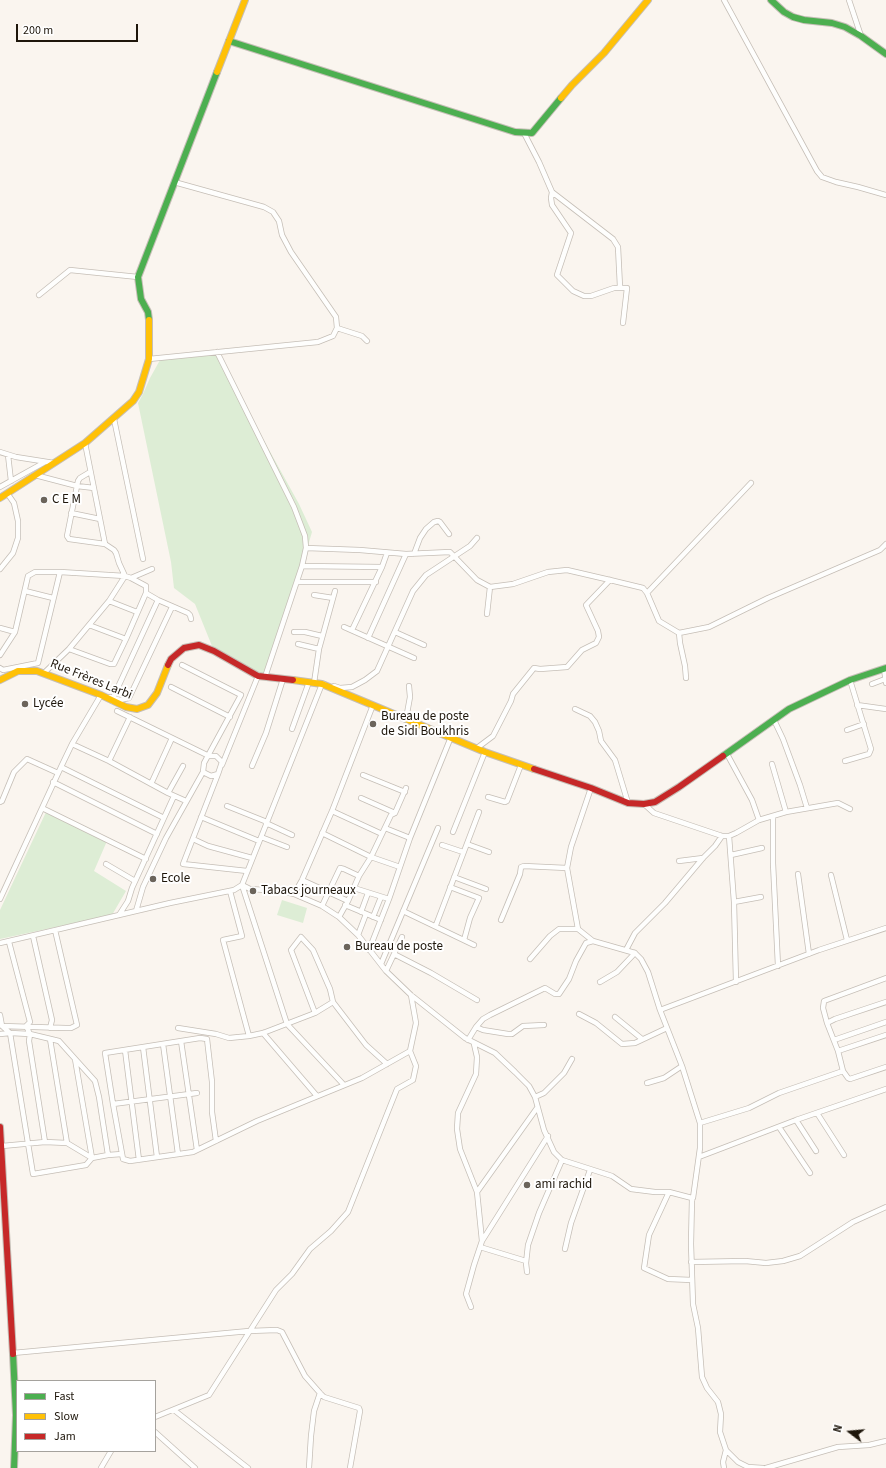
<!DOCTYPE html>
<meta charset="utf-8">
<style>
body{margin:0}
#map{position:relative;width:886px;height:1468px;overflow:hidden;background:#faf5ef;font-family:"Source Sans 3",sans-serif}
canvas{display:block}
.legend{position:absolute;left:16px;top:1380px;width:140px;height:72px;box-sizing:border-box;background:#fff;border:1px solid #a5a29d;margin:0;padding:5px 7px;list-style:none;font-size:12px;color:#1e160b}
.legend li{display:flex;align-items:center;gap:8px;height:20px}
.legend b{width:20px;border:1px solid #a5a29d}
.north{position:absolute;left:830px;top:1412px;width:40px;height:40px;-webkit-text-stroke:3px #fff;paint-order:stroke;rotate:286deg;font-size:11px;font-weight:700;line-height:16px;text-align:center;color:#1e160b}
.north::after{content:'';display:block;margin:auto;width:14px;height:18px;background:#1e160b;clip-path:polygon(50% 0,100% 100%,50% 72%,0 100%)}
.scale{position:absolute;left:16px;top:24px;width:122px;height:18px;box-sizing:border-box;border:2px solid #1e160b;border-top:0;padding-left:5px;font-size:12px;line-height:14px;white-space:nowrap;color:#1e160b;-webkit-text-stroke:3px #fff;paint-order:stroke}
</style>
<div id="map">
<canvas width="886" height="1468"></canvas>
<ul class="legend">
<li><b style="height:5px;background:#4caf50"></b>Fast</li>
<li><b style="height:5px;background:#ffc107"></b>Slow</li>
<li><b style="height:5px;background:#c62828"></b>Jam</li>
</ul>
<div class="north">N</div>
<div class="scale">200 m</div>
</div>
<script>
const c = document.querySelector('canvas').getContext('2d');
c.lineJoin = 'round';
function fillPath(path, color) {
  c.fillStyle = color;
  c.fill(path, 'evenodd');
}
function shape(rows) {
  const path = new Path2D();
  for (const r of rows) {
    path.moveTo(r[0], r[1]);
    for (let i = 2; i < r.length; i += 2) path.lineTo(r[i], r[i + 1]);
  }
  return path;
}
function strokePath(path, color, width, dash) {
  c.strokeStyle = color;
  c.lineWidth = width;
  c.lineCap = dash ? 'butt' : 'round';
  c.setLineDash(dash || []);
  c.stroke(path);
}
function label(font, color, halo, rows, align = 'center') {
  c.font = font + ' "Source Sans 3",sans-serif';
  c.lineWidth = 4;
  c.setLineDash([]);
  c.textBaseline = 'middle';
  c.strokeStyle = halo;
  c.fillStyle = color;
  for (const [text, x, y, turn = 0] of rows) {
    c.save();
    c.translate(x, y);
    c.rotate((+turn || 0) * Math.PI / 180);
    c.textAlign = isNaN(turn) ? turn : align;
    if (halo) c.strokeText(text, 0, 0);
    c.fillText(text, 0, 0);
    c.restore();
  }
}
fillPath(shape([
 [216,354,299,504,312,532,302,566,265,677,214,651,195,604,174,588,171,562,138,403,143,394,150,378,160,360],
 [47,810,107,841,94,871,126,891,112,915,0,939,0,910],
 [282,900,307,908,303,923,277,915]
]), '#ddedd5');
const street = shape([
 [724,0,817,171,822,177,836,182,858,187,886,195],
 [849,0,861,36],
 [524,133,539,162,552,192,613,239,618,247,620,287],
 [552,192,551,198,552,205,571,233,557,275,573,291,584,296,591,296,614,288,627,288,623,323],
 [39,295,70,270,138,277],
 [337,328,362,336,367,341],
 [217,352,294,507,305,536,306,548,302,566,265,677],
 [149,359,318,342,333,336,337,328,336,317,291,252,282,235,279,221,273,212,264,207,174,182],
 [114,419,143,559],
 [0,452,16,457,54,463],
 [8,455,11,481],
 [90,472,80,478,78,481,67,536,69,539,105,544],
 [35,475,77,486,94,488],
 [0,487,45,462],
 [71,513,100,519],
 [306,548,360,550,406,554,450,552,477,580,490,587,513,584,548,572,567,570,610,580,643,588,647,593,659,621,679,633,709,627,768,598,880,550,886,544],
 [414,554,420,538,426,529,434,522,438,521,440,522,449,534],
 [302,566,382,567],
 [0,569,13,553,18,538,18,521,14,503,7,493],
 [131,578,152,569],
 [297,582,376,582],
 [25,591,53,598],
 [146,593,158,600,188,613,190,615,191,619],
 [647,593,751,483],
 [314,595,333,598],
 [109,601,137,612],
 [487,614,490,587],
 [89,625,126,639],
 [344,627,414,658],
 [0,628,15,632],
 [352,630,382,567,387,553],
 [294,632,305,632,322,636],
 [395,632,424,645],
 [679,633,680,643,685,666,686,678],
 [368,638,406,554],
 [298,644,319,649],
 [0,655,15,632,28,576,35,572,60,572],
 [0,668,3,670,38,663,60,572,125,576,119,563,116,553,114,550,105,544,85,443],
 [884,669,886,683],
 [44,673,69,649,109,601,125,576,131,578,146,586,146,593,126,639,114,664,110,664,69,649],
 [314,683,319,649,335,591],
 [324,684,322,684,242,885,287,1024,344,1085],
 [872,684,885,679],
 [334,686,340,688,352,687,365,680,377,671,413,591,426,575,470,546,477,538],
 [171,687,230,717],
 [110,697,120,700,129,698,172,607],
 [112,701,113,698,158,600],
 [857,705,886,709],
 [575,709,590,716,595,722,599,731,601,741,615,760,628,803],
 [117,711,209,756,216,756,222,762,218,774],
 [406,719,410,697,409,686],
 [774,720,783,739,800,785,807,808],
 [292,729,309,682],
 [847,730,864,724],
 [72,744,109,761,168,793,186,801],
 [477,748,493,736,511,701,513,694,534,668,540,669,567,667,582,650,596,643,599,637,598,631,586,605,610,580],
 [727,754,752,800,759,820],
 [109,761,130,717],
 [845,761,869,754,871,749,850,680],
 [772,764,786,812],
 [222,765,258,676],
 [252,766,266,733,283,679],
 [61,767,164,818],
 [203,772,211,776,218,774,183,864,247,871],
 [363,775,405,792],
 [53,782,157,834],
 [151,784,172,738],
 [591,788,571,847,567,868,578,929,593,941,635,953,641,959,648,972,660,1010,682,1066,700,1123,700,1148,693,1198,692,1198,691,1244,693,1304,698,1328,702,1377,707,1388,718,1402,721,1414,720,1432,726,1450,723,1462,724,1468],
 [168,793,183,766],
 [488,797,505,802,507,801,521,765],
 [361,798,395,813],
 [0,802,2,801,14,772,27,759,58,773],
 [644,804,654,813,722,836,729,836,736,833,759,820,786,812,838,803,850,809],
 [227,806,267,822],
 [42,808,146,859],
 [332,811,382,834],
 [773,816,773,863,778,966],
 [201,817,259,841],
 [266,823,292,835],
 [385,828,410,838],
 [453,832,485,752],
 [322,833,371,857,400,867],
 [729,836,734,902,736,982],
 [261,837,287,847],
 [193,839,208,846,252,858],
 [467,844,489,852],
 [442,845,463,852],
 [731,855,762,848],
 [679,861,703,858],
 [106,864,135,881],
 [798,874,809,954],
 [831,875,847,940],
 [454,877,486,889],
 [302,880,348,901],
 [450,887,479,898,470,918,464,940],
 [354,888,389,899],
 [230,891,242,936,223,940,249,1036],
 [294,894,302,880,332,811,373,705],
 [0,899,61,767,72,744,101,695],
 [734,902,761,897],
 [345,905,381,920],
 [322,906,340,868,344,869,359,876],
 [136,911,143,887,166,838,203,772,204,763,241,695,182,665],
 [403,911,474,945],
 [361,912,368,893],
 [119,915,128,901,132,888,174,796],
 [339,917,348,901,359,876,371,857,391,815,395,813,406,788],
 [373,917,381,897],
 [501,920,520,874,521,867,524,866,567,868],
 [436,925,479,812],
 [358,935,366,914],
 [33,936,52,1020,50,1028],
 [9,942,30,1022,26,1026,30,1034,29,1041,45,1142],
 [0,943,170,903,234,890,242,885,250,889,281,891,294,894,322,906,339,917,358,935,386,971,411,995,465,1038,495,1053,515,1072,529,1086,535,1097,544,1130,554,1152,562,1160,612,1176,631,1189,655,1192,669,1192,692,1198],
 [369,950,389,899,410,838,451,737],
 [626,950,635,933,665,903,703,858,715,846,722,836],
 [394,954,431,973,477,1000],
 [530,959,550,936,559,929,578,929],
 [381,964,438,828],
 [386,971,402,937],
 [600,982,617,972,635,953],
 [660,1010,819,950,886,928],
 [315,1013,291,950,301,937,313,950,330,989,333,1002],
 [579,1014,596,1023,622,1044,635,1043,667,1028],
 [0,1015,2,1026,10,1033,33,1174,86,1165,92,1158,108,1155,99,1097,95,1081,59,1041,30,1034,10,1033,0,1034],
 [615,1017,642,1039],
 [827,1023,835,1019,886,1002],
 [2,1026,66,1028,71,1028,77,1025,55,930],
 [476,1027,483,1030,508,1034,512,1034,523,1026,544,1025],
 [178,1028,216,1034,229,1038,249,1036,263,1033,315,1013,333,1002,366,1045,387,1064],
 [263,1033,317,1096],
 [50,1039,67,1143],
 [468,1040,476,1027,483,1019,490,1015,545,988,555,994,559,994,569,979,576,961,586,943,593,941],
 [834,1040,886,1022],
 [181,1041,200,1038,207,1039,212,1082,212,1112,216,1141],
 [163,1044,178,1154],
 [474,1044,477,1057,476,1074,458,1113,457,1129,460,1149,477,1192,482,1241,548,1136],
 [143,1047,157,1157],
 [125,1050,139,1160],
 [838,1051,886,1035],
 [75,1059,92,1158],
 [843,1071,848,1078,850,1079,886,1067],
 [647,1083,664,1078,682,1066],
 [197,1093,113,1104,123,1159,130,1161,193,1152,257,1121,362,1078,410,1051],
 [535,1097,544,1093,564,1073,572,1059],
 [113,1104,105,1053,181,1041,197,1150],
 [817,1113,844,1155],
 [796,1120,816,1151],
 [700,1123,749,1108,779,1093,843,1071,838,1051,827,1023,823,1008,824,1001,886,978],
 [779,1127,810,1173],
 [2,1146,45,1142,67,1143,92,1158],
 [108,1155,122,1154],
 [699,1157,796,1120,886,1089],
 [477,1192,537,1108],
 [669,1192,649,1235,644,1268,668,1279,692,1280],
 [480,1247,526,1261],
 [565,1249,571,1223,590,1170],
 [691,1262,745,1261,766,1263,783,1261,800,1256,853,1222,886,1207],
 [527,1272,526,1263,528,1245,539,1213,562,1160],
 [471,1307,466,1294,474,1265,482,1241],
 [13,1353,249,1331,277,1330,282,1332,305,1376,320,1393,324,1397,359,1408,360,1411,350,1468],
 [174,1410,248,1468],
 [155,1417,209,1395,276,1290,292,1274,310,1249,331,1231,348,1212,397,1089,413,1080,416,1066,410,1051,416,1023,411,995],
 [155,1432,195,1468],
 [726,1450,738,1462,748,1467,763,1468],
 [101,1468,111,1451],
 [309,1468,311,1436,314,1411,320,1393],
 [766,1468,838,1447,869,1445,886,1441]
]);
const fast = shape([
 [771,0,784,12,793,17,804,20,832,23,845,27,861,36,886,54],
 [229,41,515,132,532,133,561,98],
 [149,320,148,312,141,299,138,277,217,72],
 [723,756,789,709,850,680,886,668],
 [13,1354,16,1415,14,1468]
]);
const slow = shape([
 [217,72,245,0],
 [561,98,572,85,604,53,648,0],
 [0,498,85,443,133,401,139,392,149,359,149,320],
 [0,680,18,671,37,671,101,695,126,707,137,709,148,705,157,693,168,665],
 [293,680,322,684,485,752,534,769]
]);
const jam = shape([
 [168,665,171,659,184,648,199,645,214,651,258,676,293,680],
 [534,769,591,788,628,803,644,804,655,802,679,787,723,756],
 [0,1127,13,1354]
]);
strokePath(street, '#c5beb6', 6);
strokePath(fast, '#c5beb6', 8);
strokePath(slow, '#c5beb6', 8);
strokePath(jam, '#c5beb6', 8);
strokePath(street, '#fefefd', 4.5);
strokePath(fast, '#4caf50', 6);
strokePath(slow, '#ffc107', 6);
strokePath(jam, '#c62828', 6);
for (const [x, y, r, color] of [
 [44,500,4,"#6b645b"],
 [25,704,4,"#6b645b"],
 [373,724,4,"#6b645b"],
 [153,879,4,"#6b645b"],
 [253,891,4,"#6b645b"],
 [347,947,4,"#6b645b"],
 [527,1185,4,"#6b645b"]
]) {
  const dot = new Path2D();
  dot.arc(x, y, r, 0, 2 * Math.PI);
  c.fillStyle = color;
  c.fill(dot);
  strokePath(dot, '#fff', 1.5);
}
label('13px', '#1e160b', '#fff', [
 ["C E M",52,500],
 ["Lycée",33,704],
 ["Bureau de poste",381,717],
 ["de Sidi Boukhris",381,732],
 ["Ecole",161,879],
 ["Tabacs journeaux",261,891],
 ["Bureau de poste",355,947],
 ["ami rachid",535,1185]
], 'left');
label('13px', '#1e160b', '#fff', [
 ["Rue Frères Larbi",91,680,22]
]);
</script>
